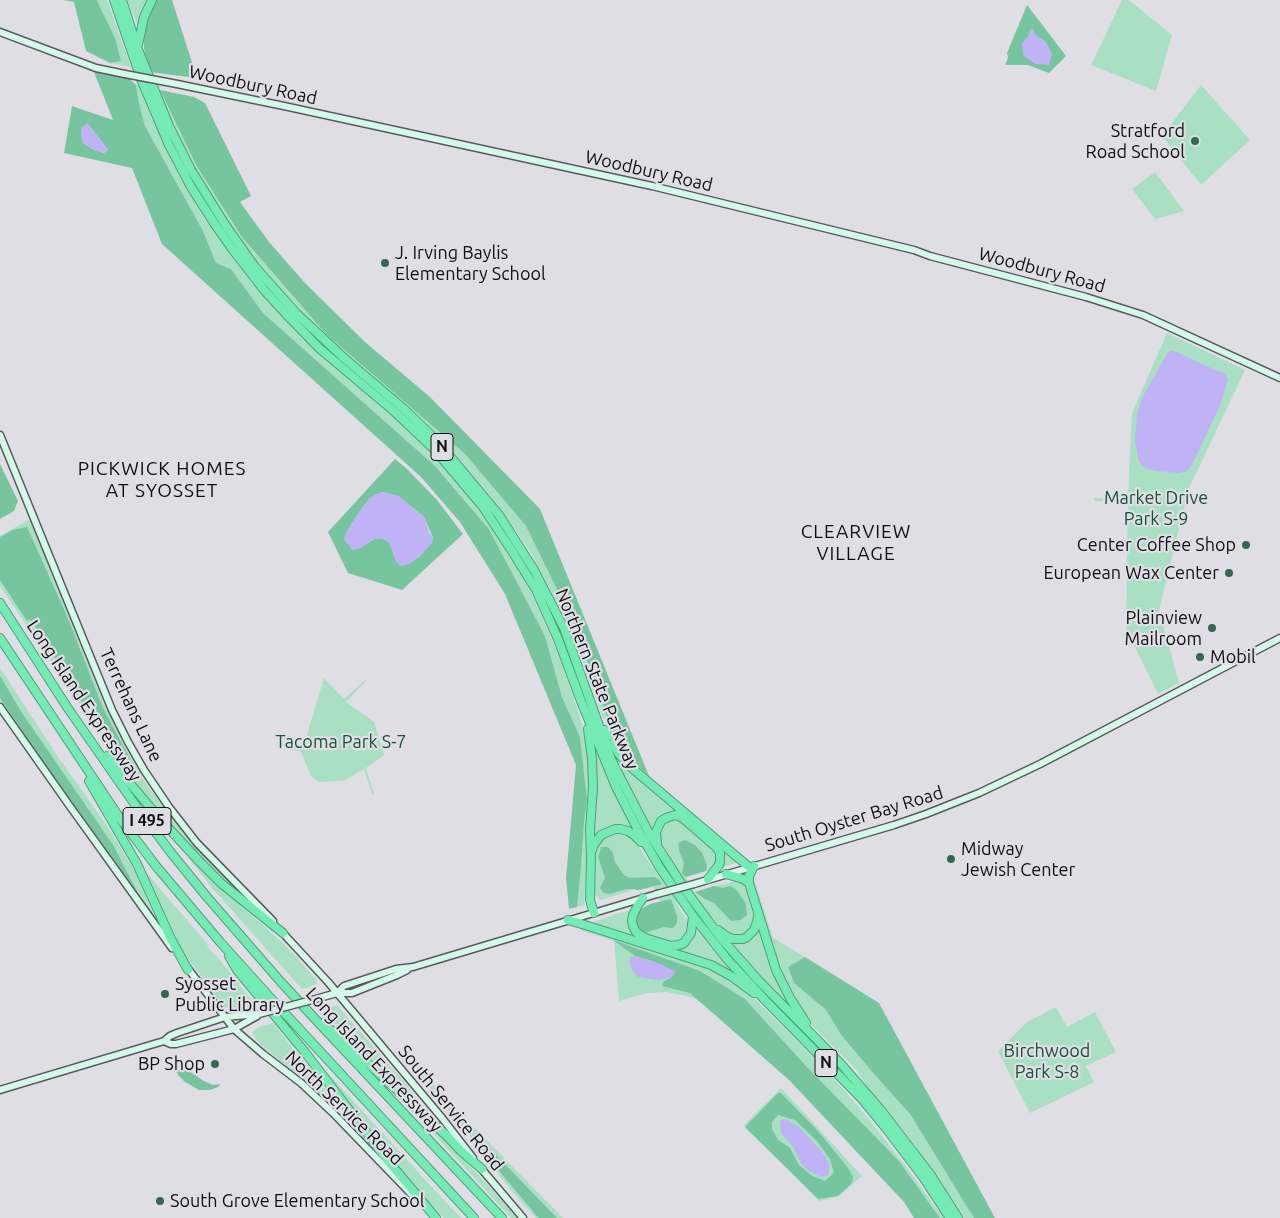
<!DOCTYPE html>
<style>
body{margin:0}
canvas{display:block;background:#dfdee4}
</style>
<canvas width="1280" height="1218"></canvas>
<script>
const c = document.querySelector('canvas').getContext('2d');
c.lineJoin = 'round';
function fillPath(path, color) {
  c.fillStyle = color;
  c.fill(path, 'evenodd');
}
function shape(rows) {
  const path = new Path2D();
  for (const r of rows) {
    path.moveTo(r[0], r[1]);
    for (let i = 2; i < r.length; i += 2) path.lineTo(r[i], r[i + 1]);
  }
  return path;
}
function strokePath(path, color, width, dash) {
  c.strokeStyle = color;
  c.lineWidth = width;
  c.lineCap = dash ? 'butt' : 'round';
  c.setLineDash(dash || []);
  c.stroke(path);
}
function label(font, color, halo, rows, align = 'center') {
  c.font = font + ' Ubuntu,sans-serif';
  c.lineWidth = 4.5;
  c.setLineDash([]);
  c.textBaseline = 'middle';
  c.strokeStyle = halo;
  c.fillStyle = color;
  for (const [text, x, y, turn = 0] of rows) {
    c.save();
    c.translate(x, y);
    c.rotate((+turn || 0) * Math.PI / 180);
    c.textAlign = isNaN(turn) ? turn : align;
    if (halo) c.strokeText(text, 0, 0);
    c.fillText(text, 0, 0);
    c.restore();
  }
}
fillPath(shape([
 [97,0,107,0,131,67,110,63,121,61,106,20],
 [127,0,149,0,144,8,138,26],
 [1122,0,1129,0,1172,35,1156,91,1091,65],
 [136,85,139,85,150,114,177,170,204,218,252,283,297,333,399,420,428,450,462,486,492,527,517,566,533,597,561,660,584,729,589,760,590,792,584,905,577,907,581,869,584,822,587,799,580,737,562,697,545,636,489,529,435,466,263,313,231,269,216,263,203,231,145,126,139,103],
 [1201,85,1250,140,1201,185,1162,136],
 [157,89,160,90,196,166,327,335,465,454,526,526,573,622,640,768,748,860,742,859,649,780,624,756,612,738,600,710,570,627,531,553,498,505,461,461,422,422,340,351,284,296,244,245,211,197,177,138],
 [1155,172,1184,211,1155,219,1132,189],
 [1167,333,1245,370,1189,488,1159,610,1179,683,1158,694,1126,629,1128,502,1094,501,1094,498,1128,498,1132,413],
 [28,520,30,521,106,708,124,745,145,782,171,817,234,886,232,888,166,820,111,751,0,586,0,536],
 [0,668,58,757,80,787,113,835,137,875,155,918,44,766,0,701],
 [324,678,344,699,365,680,366,681,346,702,374,722,384,755,366,768,374,794,372,795,364,769,343,781,319,782,311,776,301,752,277,745,277,742,303,748],
 [593,750,596,751,631,827,628,829,594,838,592,836],
 [614,753,684,817,674,814,655,827,650,828,628,785],
 [673,819,680,820,714,849,718,856,718,861,710,870,686,877,695,892,714,886,734,882,740,882,745,887,755,916,754,925,750,932,736,938,724,932,711,916,699,905,679,875,675,865,660,840,659,833,661,827,666,821],
 [617,831,629,835,635,840,652,867,665,882,674,896,679,908,687,920,689,926,685,938,677,942,670,944,643,935,635,923,639,908,641,909,650,904,661,902,653,887,646,889,633,890,601,900,594,894,594,851,604,835],
 [174,839,217,885,284,944,317,980,317,984,302,989,213,889],
 [717,845,738,862,722,868],
 [140,865,208,945,207,947,217,957,239,983,239,985,255,1003,232,1010,224,1007,173,938],
 [753,876,773,938,805,957,788,967,794,983,826,1010,842,1036,874,1074,910,1114,974,1218,964,1218,939,1179,910,1139,870,1091,855,1068,815,1029,800,1011,778,970,750,879,751,877],
 [631,910,632,911,629,917,629,925,632,933,640,940,593,924,595,922,613,915],
 [759,920,791,1005,790,1007,778,997,729,943,730,942,744,942],
 [583,928,707,967,735,981,758,1002,829,1073,867,1117,901,1160,944,1218,940,1218,900,1162,807,1067,745,999,716,1013,692,997,667,992,646,993,619,1001,614,941,580,930],
 [697,930,731,971,730,972,668,949],
 [337,1005,406,1084,424,1108,427,1107,439,1124,320,1009],
 [1056,1007,1067,1027,1095,1012,1116,1052,1086,1066,1094,1082,1030,1113,998,1051,1027,1022],
 [273,1023,326,1090,341,1112,256,1040,252,1032,259,1027],
 [305,1048,441,1197,461,1218,444,1218,397,1169],
 [414,1066,434,1084,435,1088,563,1218,536,1218,510,1189,462,1126,413,1069],
 [781,1088,862,1176,839,1196,819,1201,778,1159,743,1126],
 [420,1118,425,1120,452,1147,486,1183,517,1218,511,1218,423,1122]
]), '#a9dfc3');
fillPath(shape([
 [63,0,97,0,100,7,115,38,121,61,110,63,86,51,74,2],
 [157,0,172,0,197,78,150,72,144,49,144,30,151,9],
 [1027,5,1066,56,1049,73,1028,65,1005,65,1008,58,1007,53],
 [92,67,125,74,136,85,139,103,145,126,203,231,216,263,231,269,263,313,435,466,489,529,545,636,562,697,580,737,587,799,584,822,581,869,577,907,569,909,566,878,576,765,505,594,460,522,421,477,162,244,132,168,64,153,72,106,113,120],
 [87,123,102,142,108,150,104,153,94,150,82,142],
 [160,90,194,97,205,103,251,196,240,202,269,242,305,283,365,342,430,397,540,509,649,776,640,768,616,741,573,622,526,526,465,454,327,335,242,237,196,165],
 [395,459,407,469,437,500,463,534,402,590,348,573,328,532],
 [382,492,398,496,418,512,424,517,433,538,427,548,420,556,409,564,396,561,389,542,382,538,374,539,358,549,346,533,352,523,369,499],
 [0,464,18,501,14,511,0,519],
 [27,527,67,616,103,708,136,770,118,751,66,680,68,678,30,619,27,621,0,580,0,537,13,530],
 [0,676,22,713,113,845,138,893,45,764,0,698],
 [685,840,695,845,702,853,707,865,706,871,686,877,682,874,684,863,680,853,678,843],
 [601,847,608,847,613,853,615,862,624,875,630,878,654,877,658,879,662,884,638,890,633,889,626,889,610,894,604,893,600,888,605,878,598,857],
 [714,886,723,888,730,886,736,889,746,904,747,915,740,920,731,921,714,903,705,899,695,892],
 [671,899,677,916,677,923,673,928,664,927,648,932,641,931,635,923,635,915,641,909,650,904],
 [613,940,700,971,745,999,807,1067,899,1161,940,1218,914,1218,904,1202,789,1080,690,993,662,986,664,981,671,978,655,962,635,956],
 [805,957,879,1003,995,1218,974,1218,910,1114,874,1074,842,1036,826,1010,794,983,788,967],
 [180,1067,186,1069,204,1081,213,1085,220,1084,218,1087,210,1090,199,1090,185,1082,179,1076,176,1071,175,1068],
 [778,1093,781,1093,818,1131,848,1168,853,1177,852,1183,838,1196,818,1199,746,1128,746,1126],
 [778,1115,795,1120,816,1140,830,1159,834,1173,825,1181,812,1176,799,1165,790,1148,778,1140,772,1129,772,1122],
 [472,1134,495,1154,557,1218,539,1218,536,1215,495,1166]
]), '#77c59f');
fillPath(shape([
 [1030,29,1033,29,1036,35,1046,42,1052,54,1049,65,1035,64,1023,55,1022,43,1029,35],
 [87,123,102,142,108,150,104,153,94,150,82,142,81,129],
 [1172,350,1213,369,1224,373,1228,379,1220,405,1192,465,1187,471,1179,473,1158,471,1148,469,1142,465,1138,459,1135,438,1137,415,1142,398,1168,352],
 [382,492,398,496,418,512,424,517,429,532,433,538,432,543,420,556,409,564,403,566,399,565,396,561,389,542,382,538,374,539,358,549,352,550,344,539,346,533,352,523,361,509,369,499,376,494],
 [635,956,655,962,676,971,671,978,657,980,638,977,632,970,629,962,630,958],
 [786,1119,800,1128,823,1153,830,1166,828,1176,821,1177,808,1170,802,1165,793,1147,781,1133,780,1120]
]), '#bfb3f6');
const secondary = shape([
 [0,32,96,68,125,74],
 [177,84,284,106,652,186,914,250,930,256,1086,297,1143,315,1280,378],
 [0,435,112,710,128,742,144,770,169,807,197,843,273,921],
 [0,707,69,805,172,948],
 [694,884,894,825,926,814,979,793,1040,764,1280,638],
 [281,931,328,982,442,1118,473,1158],
 [186,966,234,1029,263,1054,301,1083,333,1113,413,1196],
 [337,993,344,986,396,969,413,967,657,894],
 [312,1000,337,993,352,993,397,975,407,970],
 [164,1041,171,1044,176,1044,234,1029,257,1016],
 [0,1090,164,1041,170,1036,177,1033,225,1017,259,1014],
 [479,1166,523,1218]
]);
const motorway = shape([
 [114,0,141,79,169,145,191,187,214,223,233,250,264,290,288,316,319,348,395,412,434,449,483,507,512,551,536,590,558,639,581,701,616,787,639,832,660,868,693,916,727,959,764,999,862,1099,885,1127,923,1177,950,1218],
 [122,0,137,47,169,126,191,170,226,226,255,267,297,314,344,358,404,409,430,434,454,461,499,515,534,570,564,628,611,759,621,779,650,835,686,891,721,938,758,980,841,1064,880,1109,930,1174,958,1218],
 [138,45,144,17,152,0],
 [0,603,67,707,138,809,172,854,207,897,280,981,317,1021,502,1218],
 [0,638,119,817,156,866,221,943,267,994,474,1218],
 [588,729,592,759,593,788,590,829,591,857,590,900,594,913],
 [605,730,619,754,633,769,749,867],
 [107,756,160,819,199,861,222,884,283,933],
 [89,781,137,864,171,939,188,970],
 [657,844,656,832,661,821,666,818,675,815,679,816,685,820,716,847,720,853,720,862,719,865,708,879],
 [592,850,593,846,601,835,615,829,620,829,628,831,634,835,641,842],
 [754,866,749,876,749,883,776,970,790,998,806,1023],
 [726,874,743,879,749,883],
 [643,898,638,905,633,915,632,921,633,926,636,932,640,935,648,939,671,946,679,945,684,943,691,933,693,916],
 [568,920,585,925,711,965,731,976,754,993],
 [718,930,726,936,733,939,743,939,747,937,754,930,757,922,758,916],
 [229,956,237,970,304,1051,389,1162,436,1218],
 [327,1027,335,1033,448,1137,461,1151,482,1169]
]);
strokePath(secondary, '#59595e', 9);
strokePath(motorway, '#519e7b', 10);
strokePath(secondary, '#d5f9e8', 6);
strokePath(motorway, '#74ebb4', 8);
const secondaryBridge = shape([
 [125,74,177,84],
 [657,894,694,884],
 [259,1014,312,1000]
]);
strokePath(secondaryBridge, '#59595e', 9, []);
strokePath(secondaryBridge, '#d5f9e8', 6);
for (const [x, y, r, color] of [
 [1195,141,5,"#326950"],
 [385,263,5,"#326950"],
 [1246,545,5,"#326950"],
 [1229,573,5,"#326950"],
 [1212,628,5,"#326950"],
 [1200,657,5,"#326950"],
 [951,859,5,"#326950"],
 [165,994,5,"#326950"],
 [215,1064,5,"#326950"],
 [160,1201,5,"#326950"]
]) {
  const dot = new Path2D();
  dot.arc(x, y, r, 0, 2 * Math.PI);
  c.fillStyle = color;
  c.fill(dot);
  strokePath(dot, '#dfdee4', 2);
}
for (const [x, y, w] of [
 [442,447,22],
 [147,821,48],
 [826,1063,22]
]) {
  const box = new Path2D();
  box.roundRect(x - w / 2, y - 13.5, w, 27, 4);
  c.fillStyle = '#dfdee4';
  c.fill(box);
  strokePath(box, '#101012', 1);
}
label('bold 16px', '#101012', null, [
 ["N",442,447],
 ["I 495",147,821],
 ["N",826,1063]
]);
label('18px', '#101012', '#dfdee4', [
 ["Woodbury Road",253,85,12],
 ["Woodbury Road",649,171,13],
 ["Woodbury Road",1042,270,15],
 ["Northern State Parkway",597,679,68],
 ["Long Island Expressway",84,701,56],
 ["Terrehans Lane",131,705,65],
 ["South Oyster Bay Road",854,819,-17],
 ["Long Island Expressway",374,1060,47],
 ["North Service Road",344,1108,44],
 ["South Service Road",451,1108,51]
]);
label('18px', '#101012', '#dfdee4', [
 ["Stratford",1185,131],
 ["Road School",1185,152],
 ["J. Irving Baylis",395,253,"left"],
 ["Elementary School",395,274,"left"],
 ["Center Coffee Shop",1236,545],
 ["European Wax Center",1219,573],
 ["Plainview",1202,618],
 ["Mailroom",1202,639],
 ["Mobil",1210,657,"left"],
 ["Midway",961,849,"left"],
 ["Jewish Center",961,870,"left"],
 ["Syosset",175,984,"left"],
 ["Public Library",175,1005,"left"],
 ["BP Shop",205,1064],
 ["South Grove Elementary School",170,1201,"left"]
], 'right');
label('18px', '#155239', '#dfdee4', [
 ["Market Drive",1156,498],
 ["Park S-9",1156,519],
 ["Tacoma Park S-7",341,742],
 ["Birchwood",1047,1051],
 ["Park S-8",1047,1072]
]);
c.letterSpacing = '1px';
label('19px', '#101012', '#dfdee4', [
 ["PICKWICK HOMES",162,469],
 ["AT SYOSSET",162,491],
 ["CLEARVIEW",856,532],
 ["VILLAGE",856,554]
]);
c.letterSpacing = '0px';
</script>
